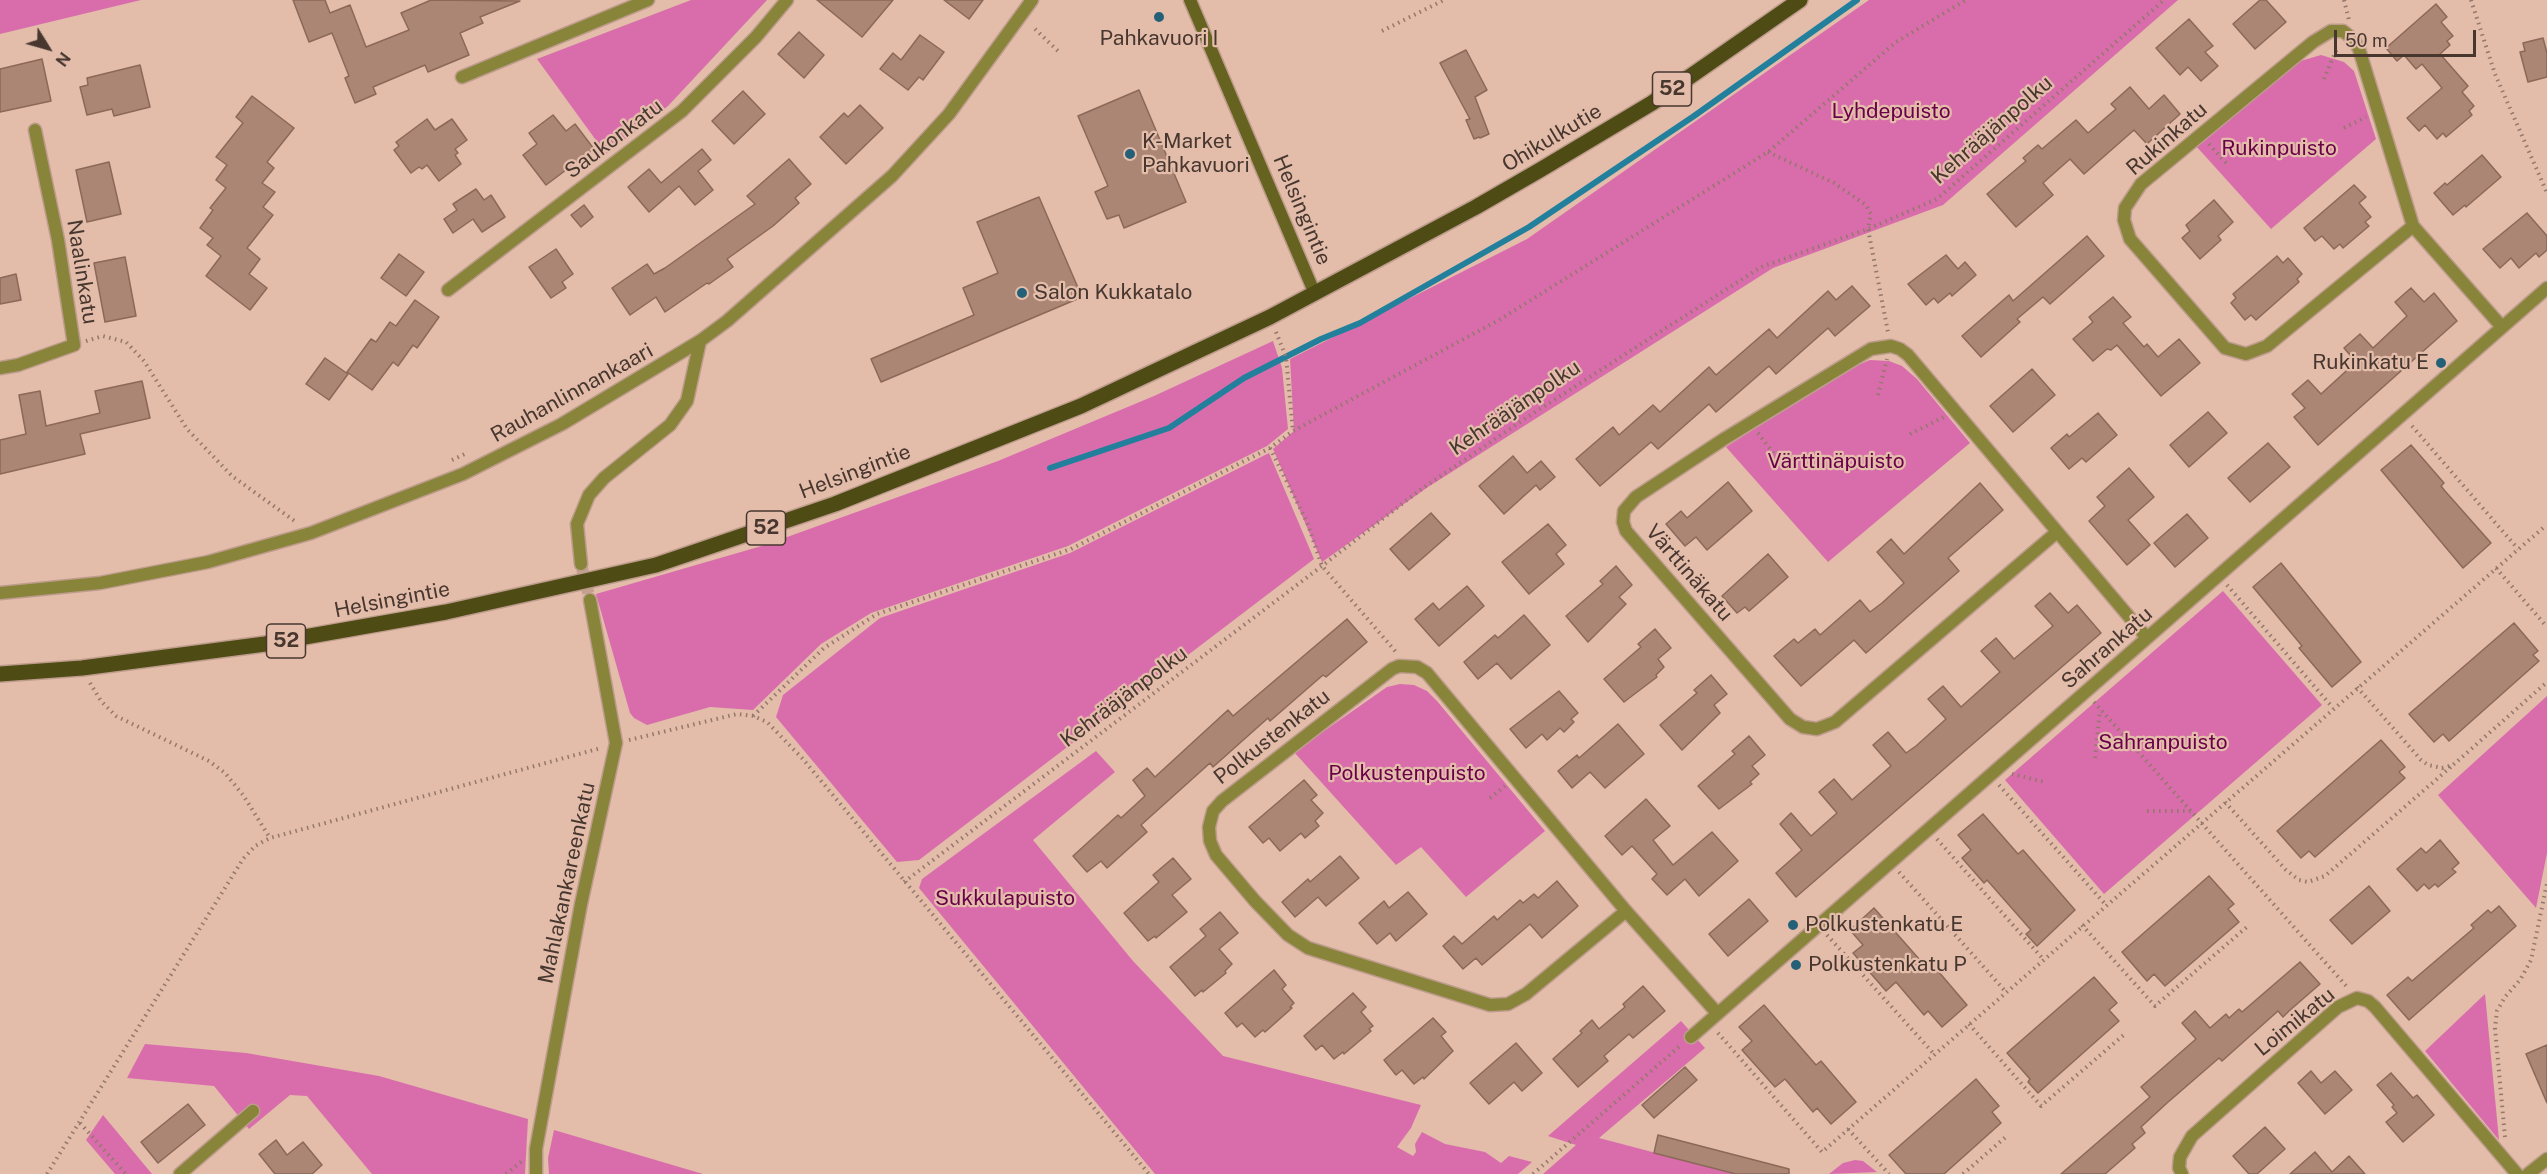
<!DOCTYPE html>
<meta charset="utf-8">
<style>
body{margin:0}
#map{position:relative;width:2547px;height:1174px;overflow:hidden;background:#e3bcaa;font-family:"Public Sans",sans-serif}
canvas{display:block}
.north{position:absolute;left:18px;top:18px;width:60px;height:60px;-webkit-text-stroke:4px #e3bcaa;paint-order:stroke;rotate:127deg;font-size:16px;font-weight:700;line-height:24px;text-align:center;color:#47372f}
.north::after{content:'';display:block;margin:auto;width:21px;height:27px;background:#47372f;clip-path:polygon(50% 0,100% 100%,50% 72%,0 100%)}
.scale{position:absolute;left:2334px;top:30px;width:142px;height:27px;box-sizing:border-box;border:3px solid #47372f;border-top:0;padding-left:8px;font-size:18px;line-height:21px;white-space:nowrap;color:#47372f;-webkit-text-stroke:4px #e3bcaa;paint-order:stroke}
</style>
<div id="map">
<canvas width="2547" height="1174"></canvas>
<div class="north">N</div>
<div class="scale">50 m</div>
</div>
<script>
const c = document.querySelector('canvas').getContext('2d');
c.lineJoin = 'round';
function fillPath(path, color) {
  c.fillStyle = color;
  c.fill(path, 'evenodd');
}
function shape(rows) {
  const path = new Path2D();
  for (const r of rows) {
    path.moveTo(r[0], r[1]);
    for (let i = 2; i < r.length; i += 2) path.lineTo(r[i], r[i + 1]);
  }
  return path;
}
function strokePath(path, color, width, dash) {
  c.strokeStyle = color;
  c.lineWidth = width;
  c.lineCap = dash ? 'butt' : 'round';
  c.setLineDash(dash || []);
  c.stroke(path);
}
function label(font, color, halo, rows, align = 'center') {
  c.font = font + ' "Public Sans",sans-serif';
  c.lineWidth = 4.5;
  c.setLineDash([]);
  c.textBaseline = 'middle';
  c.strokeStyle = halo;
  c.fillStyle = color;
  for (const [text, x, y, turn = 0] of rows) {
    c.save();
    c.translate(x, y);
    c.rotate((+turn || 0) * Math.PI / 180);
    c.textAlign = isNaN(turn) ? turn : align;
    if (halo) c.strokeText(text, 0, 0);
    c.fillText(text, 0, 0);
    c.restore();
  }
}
fillPath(shape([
 [0,0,141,0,0,34],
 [691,0,767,0,668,106,606,154,537,59],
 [1869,0,2178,0,1943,205,1773,268,1428,487,1322,562,1273,449,1294,431,1290,359,1527,239],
 [2321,55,2344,62,2354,71,2376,139,2271,229,2196,146,2297,62],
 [1273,341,1282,368,1288,429,1267,446,1068,546,871,613,821,644,753,710,710,707,647,725,634,718,630,713,596,594,765,545,998,461,1154,396],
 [1870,360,1889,361,1902,366,1917,379,1970,443,1828,562,1726,447,1844,371],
 [1269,453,1314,559,919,860,897,862,776,717,783,695,880,618,1070,553],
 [2223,591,2322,705,2104,894,2005,780],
 [1400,684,1414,685,1427,691,1437,701,1545,831,1466,897,1421,847,1396,865,1294,752,1387,687],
 [2547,696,2547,853,2536,908,2438,795],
 [1096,751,1115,772,1033,840,1133,961,1223,1056,1421,1105,1411,1128,1397,1147,1413,1156,1416,1152,1415,1144,1422,1132,1445,1144,1485,1152,1501,1163,1509,1156,1532,1162,1518,1174,1155,1174,919,888,922,879],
 [2485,994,2499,1140,2425,1051],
 [1681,1021,1705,1048,1599,1138,1736,1174,1543,1174,1576,1145,1548,1136],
 [145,1044,246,1053,379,1076,528,1119,525,1174,372,1174,307,1096,290,1095,249,1129,214,1086,127,1078],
 [103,1115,152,1174,115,1174,86,1140],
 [554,1130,703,1174,549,1174,548,1158],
 [1855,1160,1863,1161,1877,1172,1829,1174,1843,1163]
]), '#d96dac');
strokePath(shape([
 [1050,468,1169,428,1244,378,1321,339,1360,323,1529,227,1694,116,1857,0]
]), '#22809c', 6);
const building = shape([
 [293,0,325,0,330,13,350,5,366,47,409,30,401,13,431,0,520,1,480,17,483,23,460,33,469,55,428,72,425,65,373,87,376,94,355,103,345,78,349,76,332,33,309,42,293,0],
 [817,0,893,0,862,37,817,0],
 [944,0,983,0,969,19,944,0],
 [2260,0,2266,0,2286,22,2255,49,2233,24,2260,0],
 [2436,4,2447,17,2441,22,2453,36,2447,41,2450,45,2440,54,2468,86,2462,92,2474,106,2469,111,2472,115,2446,137,2443,133,2437,139,2425,125,2419,131,2407,118,2442,88,2422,64,2416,69,2404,55,2397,61,2386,48,2436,4],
 [2189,19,2213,46,2205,52,2218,66,2201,81,2188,67,2180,75,2156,48,2189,19],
 [799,32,824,55,804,78,778,54,799,32],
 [920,35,944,52,923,80,919,77,908,90,880,69,893,53,901,60,920,35],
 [2543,38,2547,53,2547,77,2528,82,2520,52,2525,51,2523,43,2543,38],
 [1466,50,1487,90,1475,97,1489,134,1480,138,1479,137,1474,139,1466,120,1470,119,1440,63,1466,50],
 [42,59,51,101,0,112,0,69,42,59],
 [140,65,150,107,114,116,112,109,87,115,80,87,88,85,87,78,140,65],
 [2130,87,2149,109,2164,95,2180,114,2147,144,2134,130,2084,174,2070,159,2043,183,2053,195,2016,227,1987,194,2026,161,2023,158,2038,145,2042,149,2076,120,2088,133,2116,109,2111,104,2130,87],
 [1139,90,1186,202,1124,228,1119,215,1107,219,1095,192,1108,186,1078,116,1139,90],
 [743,91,765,114,734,144,712,121,743,91],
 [252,96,294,128,267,162,274,168,262,183,275,192,263,207,273,215,247,248,260,259,249,274,267,288,250,310,206,276,221,256,207,245,213,238,200,228,213,210,210,208,226,188,216,180,227,165,216,157,243,123,236,117,252,96],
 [860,105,883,128,846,164,820,137,844,113,848,117,860,105],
 [553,115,566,131,575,124,594,149,546,185,523,155,537,144,529,133,553,115],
 [427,119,435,130,452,119,467,140,455,149,458,153,455,155,461,164,439,181,427,165,422,169,419,167,411,173,394,150,399,146,396,142,427,119],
 [702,149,711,160,698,171,713,190,695,205,679,186,649,212,628,187,649,169,661,183,702,149],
 [2482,155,2501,177,2466,207,2465,205,2453,215,2434,193,2445,183,2447,185,2482,155],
 [789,159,811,184,795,198,799,203,773,226,727,259,733,267,709,284,707,283,665,312,656,297,630,315,612,288,647,264,654,274,665,268,755,204,747,196,789,159],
 [109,162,121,214,87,222,76,170,109,162],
 [2354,185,2366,197,2359,203,2371,217,2365,222,2369,226,2343,248,2340,244,2334,249,2322,236,2315,241,2304,228,2354,185],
 [476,189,484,200,491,195,505,217,482,232,473,219,453,233,444,219,457,210,453,204,476,189],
 [1039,197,1082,297,881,382,871,359,974,315,963,288,998,273,977,222,1039,197],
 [2214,200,2233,222,2218,236,2221,240,2200,259,2182,238,2190,231,2186,225,2214,200],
 [584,205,593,217,581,227,571,215,584,205],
 [2527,213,2547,236,2547,250,2539,257,2536,253,2519,268,2511,258,2500,268,2483,249,2527,213],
 [2087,236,2104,256,2050,304,2043,297,2017,319,2020,322,1981,357,1962,336,2009,295,2013,301,2087,236],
 [556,249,573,274,562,282,566,288,551,298,529,267,556,249],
 [399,254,424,272,406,296,381,278,399,254],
 [1946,255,1958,269,1965,262,1976,275,1952,296,1950,293,1938,303,1934,298,1926,305,1908,284,1946,255],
 [2277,256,2283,263,2288,258,2302,274,2297,279,2299,282,2256,320,2251,315,2245,320,2231,303,2236,298,2233,294,2277,256],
 [125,257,136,316,105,322,94,263,125,257],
 [16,274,21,300,0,304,0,278,16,274],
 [1852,286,1870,306,1835,336,1828,328,1776,374,1769,366,1716,412,1709,404,1658,449,1651,442,1600,486,1576,459,1613,427,1619,435,1653,405,1660,412,1709,367,1716,375,1769,329,1777,338,1828,291,1836,300,1852,286],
 [2411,288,2424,302,2434,293,2457,321,2318,445,2294,417,2305,408,2292,394,2308,380,2321,394,2356,362,2344,348,2360,334,2373,348,2407,316,2395,302,2411,288],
 [2113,297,2131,317,2123,323,2144,347,2147,344,2158,357,2179,339,2200,363,2161,396,2117,345,2111,350,2107,349,2093,361,2073,339,2093,322,2089,317,2113,297],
 [415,300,439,317,417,348,413,345,398,366,393,362,372,390,347,372,371,339,376,342,390,322,396,326,415,300],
 [325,358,348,374,329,400,306,384,325,358],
 [2032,369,2055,395,2013,432,1990,406,2032,369],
 [142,381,150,418,80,434,85,454,0,474,0,440,26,434,19,395,40,391,46,426,100,413,95,391,142,381],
 [2208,412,2227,433,2189,467,2170,445,2208,412],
 [2098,413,2117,435,2086,462,2082,458,2069,469,2051,448,2067,434,2069,437,2098,413],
 [2268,443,2290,467,2250,502,2228,478,2268,443],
 [2411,445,2444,483,2441,486,2445,491,2491,543,2463,568,2381,470,2411,445],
 [1513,456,1527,473,1541,461,1555,477,1540,490,1536,485,1504,514,1479,486,1513,456],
 [2129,468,2154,497,2128,520,2150,545,2127,565,2089,521,2105,506,2097,497,2129,468],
 [1728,482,1752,511,1707,550,1696,537,1685,546,1666,524,1681,511,1687,518,1728,482],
 [1980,483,2003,510,1948,558,1959,571,1866,653,1854,640,1801,686,1774,656,1794,639,1798,643,1815,629,1820,635,1860,600,1870,612,1882,603,1904,583,1877,552,1891,539,1904,554,1980,483],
 [1431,513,1450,534,1409,570,1390,549,1431,513],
 [2187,514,2208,538,2175,567,2154,543,2187,514],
 [1548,524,1566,545,1556,554,1564,564,1529,594,1502,562,1548,524],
 [1768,554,1788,577,1749,611,1745,607,1737,613,1722,596,1768,554],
 [2281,563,2361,662,2332,687,2299,648,2302,646,2298,641,2253,587,2281,563],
 [1616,566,1632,585,1619,597,1626,604,1588,642,1566,616,1603,584,1600,581,1616,566],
 [1467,586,1484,606,1439,646,1415,619,1433,603,1439,610,1467,586],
 [2050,593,2068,613,2077,605,2101,633,1796,897,1776,873,1802,850,1780,824,1791,813,1811,836,1837,813,1819,792,1834,779,1852,800,1891,766,1873,745,1888,732,1906,753,1916,746,1946,719,1928,699,1943,686,1961,707,2000,672,1981,651,1996,638,2014,659,2053,626,2035,606,2050,593],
 [1524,615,1550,645,1511,679,1497,663,1478,679,1464,662,1495,635,1498,638,1524,615],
 [1347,619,1367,642,1326,677,1323,675,1270,721,1268,718,1213,767,1210,763,1141,825,1147,832,1107,868,1101,861,1087,872,1073,856,1118,815,1121,818,1145,796,1133,780,1147,768,1155,777,1228,710,1233,716,1347,619],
 [2514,623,2538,651,2533,655,2539,661,2449,741,2443,734,2434,742,2409,714,2514,623],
 [1655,629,1671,648,1658,659,1664,667,1656,675,1657,677,1624,702,1604,679,1641,647,1638,644,1655,629],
 [1711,675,1727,694,1714,705,1720,713,1682,750,1660,725,1697,693,1694,690,1711,675],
 [1559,691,1578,713,1571,719,1574,722,1564,732,1560,728,1547,740,1542,734,1526,748,1510,729,1559,691],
 [1618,724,1644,754,1605,788,1590,772,1572,788,1558,771,1577,755,1579,758,1618,724],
 [1749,736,1765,755,1752,766,1759,774,1750,782,1752,784,1719,809,1698,786,1735,754,1732,751,1749,736],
 [2381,740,2405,767,2399,772,2405,778,2315,857,2309,851,2301,858,2277,831,2381,740],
 [1304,780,1317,795,1311,800,1323,813,1315,821,1319,826,1305,838,1301,833,1280,851,1269,838,1263,843,1249,827,1304,780],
 [1646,799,1670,826,1653,840,1673,865,1712,832,1738,861,1699,896,1685,879,1667,895,1652,879,1657,874,1632,846,1622,855,1605,836,1646,799],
 [1983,814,2018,854,2023,850,2075,910,2037,946,2026,934,2031,930,1987,880,1984,883,1962,858,1971,850,1958,835,1983,814],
 [2440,840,2459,863,2452,869,2456,872,2438,887,2435,884,2429,889,2424,884,2417,891,2397,869,2421,848,2426,853,2440,840],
 [1340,856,1359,878,1326,906,1318,897,1295,917,1282,902,1308,879,1310,882,1340,856],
 [1173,858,1191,879,1172,895,1187,912,1156,938,1155,936,1148,941,1124,913,1159,882,1153,875,1173,858],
 [2209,876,2234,904,2228,909,2239,922,2165,986,2154,974,2147,981,2122,952,2209,876],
 [1557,881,1578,906,1542,938,1530,924,1482,965,1476,958,1463,969,1443,946,1454,936,1462,944,1494,916,1497,920,1520,900,1523,903,1534,894,1538,898,1557,881],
 [2369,886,2390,911,2352,944,2330,920,2369,886],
 [1408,892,1427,914,1396,941,1390,933,1377,944,1359,923,1384,901,1389,908,1408,892],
 [1749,899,1768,921,1728,956,1709,934,1749,899],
 [2499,906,2516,926,2409,1020,2387,995,2408,977,2412,981,2474,928,2471,925,2488,910,2491,913,2499,906],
 [1874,908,1927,968,1932,964,1967,1005,1942,1027,1928,1011,1924,1015,1896,982,1886,991,1853,953,1863,945,1850,930,1874,908],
 [1220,912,1238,933,1219,949,1232,964,1225,971,1226,973,1203,992,1202,990,1195,996,1170,967,1206,936,1200,929,1220,912],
 [2300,962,2320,984,2289,1011,2283,1017,2278,1011,2222,1061,2219,1058,2167,1103,2141,1127,2145,1133,2132,1144,2135,1148,2105,1174,2061,1174,2150,1097,2141,1087,2196,1039,2182,1023,2195,1011,2210,1028,2226,1014,2229,1018,2239,1009,2242,1012,2300,962],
 [1274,970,1286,985,1282,989,1294,1003,1290,1007,1292,1008,1265,1032,1263,1030,1255,1037,1242,1023,1237,1027,1225,1013,1274,970],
 [2094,977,2117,1003,2109,1010,2119,1021,2038,1093,2028,1082,2030,1079,2007,1053,2094,977],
 [1643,986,1665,1011,1633,1038,1629,1034,1604,1056,1608,1061,1578,1087,1553,1059,1582,1033,1580,1031,1592,1020,1599,1029,1625,1007,1623,1004,1643,986],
 [1353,993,1366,1007,1361,1012,1373,1026,1369,1029,1371,1031,1344,1054,1343,1052,1334,1059,1322,1045,1316,1050,1304,1036,1353,993],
 [1764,1005,1816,1065,1821,1061,1856,1102,1831,1124,1817,1108,1813,1112,1785,1079,1775,1087,1742,1050,1752,1041,1739,1027,1764,1005],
 [1433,1018,1446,1032,1441,1036,1453,1051,1424,1079,1423,1077,1414,1084,1402,1070,1396,1075,1384,1060,1433,1018],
 [1516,1043,1542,1073,1522,1091,1514,1082,1489,1104,1470,1083,1516,1043],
 [2547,1045,2547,1103,2526,1054,2547,1045],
 [1685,1067,1697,1080,1654,1118,1642,1105,1685,1067],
 [2311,1071,2321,1083,2335,1071,2352,1090,2325,1114,2298,1083,2311,1071],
 [2391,1073,2413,1098,2417,1095,2434,1115,2403,1142,2386,1122,2397,1113,2392,1107,2394,1105,2377,1085,2391,1073],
 [1976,1079,1999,1106,1992,1112,2001,1123,1944,1174,1906,1174,1889,1155,1976,1079],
 [188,1104,205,1125,158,1163,141,1142,188,1104],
 [2265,1127,2285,1149,2257,1174,2249,1174,2233,1156,2265,1127],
 [1658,1135,1789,1169,1789,1174,1736,1174,1654,1153,1658,1135],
 [276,1140,287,1155,303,1142,322,1165,312,1174,275,1174,259,1154,276,1140],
 [2315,1152,2332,1172,2349,1156,2365,1174,2290,1174,2315,1152]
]);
fillPath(building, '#ab8675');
strokePath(building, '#8c6858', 1.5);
strokePath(shape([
 [581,564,590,600]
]), '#c4a191', 12, [12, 6]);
const minor = shape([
 [462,77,648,0],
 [2413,226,2267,346,2246,354,2225,348,2130,239,2124,220,2125,208,2141,184,2313,42,2331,31,2343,31,2354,40,2359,49,2413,226,2502,327],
 [448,290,682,111,756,37,787,0],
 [0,368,18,365,74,345,58,240,35,130],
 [2057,532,1835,722,1817,729,1803,727,1790,719,1626,531,1623,522,1624,511,1636,497,1724,439,1871,349,1891,346,1900,349,1908,355,2147,638],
 [0,593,100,583,208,562,311,533,463,474,562,424,700,341],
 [1626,911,1526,994,1508,1004,1490,1005,1308,948,1288,935,1255,901,1216,855,1210,841,1209,827,1213,811,1222,801,1392,669,1399,666,1417,667,1427,673,1626,911,1717,1013],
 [1691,1037,2547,288],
 [180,1174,253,1111],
 [2182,1174,2179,1168,2180,1157,2192,1136,2338,1007,2357,998,2368,1001,2375,1007,2517,1174],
 [2528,1174,2547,1159]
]);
const tertiary = shape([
 [581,564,577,524,589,495,604,478,670,425,687,401,700,341,727,321,892,176,949,114,1032,0],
 [536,1174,536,1149,581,904,616,743,590,600]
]);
const secondary = shape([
 [1190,0,1315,294]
]);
const primary = shape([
 [0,674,82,668,265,644,446,612,656,565,835,504,1081,406,1270,317,1476,207,1540,170,1652,103,1800,0]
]);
strokePath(minor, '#be9c8c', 15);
strokePath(tertiary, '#be9c8c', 15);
strokePath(secondary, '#be9c8c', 15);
strokePath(primary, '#be9c8c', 18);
strokePath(shape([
 [2344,0,2349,20],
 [2471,0,2495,74,2547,193],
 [1035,29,1058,51],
 [1382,31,1444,0],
 [2324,79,2338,46],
 [2344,128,2366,117],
 [2209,144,2226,163],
 [1768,152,1834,183,1866,205,1871,214,1868,229,1888,332],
 [1276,332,1286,357,1293,431],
 [86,341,103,336,126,342,144,361,187,429,232,476,296,522],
 [1878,395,1887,359],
 [2412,426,2518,549],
 [1758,433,1777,458,1798,463],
 [1910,434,1944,417],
 [1270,448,1307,522,1322,566,1396,652],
 [452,460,467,453],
 [2496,568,2547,627],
 [2227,585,2333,708],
 [90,683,101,701,116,716,209,761,225,773,243,795,270,838],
 [2357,687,2421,760,2428,765,2442,768,2453,765,2547,682],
 [2094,702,2348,988],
 [753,716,824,648,877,614,1071,549,1270,448,1293,431,1499,320,1768,152,1896,42,1966,0],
 [629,740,737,714,753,716,767,722,802,758,1149,1174],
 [2095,758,2100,710],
 [2012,774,2045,782],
 [1999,785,2106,905],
 [1490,798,1505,786],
 [2225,802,2286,870,2299,880,2308,882,2325,876,2453,765],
 [2147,811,2191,811],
 [1937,839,2043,959],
 [1899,872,2006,992],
 [904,882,1322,566,1420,490,1526,418,1761,267,1868,229,1937,199,2164,0],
 [2082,925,2155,1006,2248,926],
 [1827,935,1934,1054],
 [1969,1024,2041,1106,2126,1033],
 [1718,1033,1822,1152,2543,528],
 [80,1123,126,1174],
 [1848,1129,1889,1174],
 [2505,1137,2495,1028,2497,1011,2505,997,2520,980,2531,960,2547,883],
 [47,1174,243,859,255,846,270,838,601,748],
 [506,1174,522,1161],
 [1533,1174,1681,1045],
 [1963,1174,2008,1135]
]), '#93786b', 4, [1.5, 4.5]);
strokePath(minor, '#88843a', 12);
strokePath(tertiary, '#88843a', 12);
strokePath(secondary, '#66621f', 12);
strokePath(primary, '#4e4b15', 15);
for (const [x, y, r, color] of [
 [1159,17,6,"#246178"],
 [1130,154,6,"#246178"],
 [1022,293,6,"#246178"],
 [2441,363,6,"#246178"],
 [1793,925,6,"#246178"],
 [1796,965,6,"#246178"]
]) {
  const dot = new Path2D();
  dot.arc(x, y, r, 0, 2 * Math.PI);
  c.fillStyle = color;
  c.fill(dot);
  strokePath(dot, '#e3bcaa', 2);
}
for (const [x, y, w] of [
 [1672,89,39],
 [766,528,39],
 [286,641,39]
]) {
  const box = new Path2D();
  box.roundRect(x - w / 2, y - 17, w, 34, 4.5);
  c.fillStyle = '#e3bcaa';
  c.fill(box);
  strokePath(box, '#47372f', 1.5);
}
label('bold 20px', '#47372f', null, [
 ["52",1672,89],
 ["52",766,528],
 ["52",286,641]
]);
label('21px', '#47372f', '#e3bcaa', [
 ["Pahkavuori I",1159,39,"center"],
 ["K-Market",1142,142],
 ["Pahkavuori",1142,166],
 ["Salon Kukkatalo",1034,293],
 ["Rukinkatu E",2429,363,"right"],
 ["Polkustenkatu E",1805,925],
 ["Polkustenkatu P",1808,965]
], 'left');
label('21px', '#6a0049', '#e3bcaa', [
 ["Lyhdepuisto",1891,112],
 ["Rukinpuisto",2279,149],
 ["Värttinäpuisto",1836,462],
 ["Sahranpuisto",2163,743],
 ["Polkustenpuisto",1407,774],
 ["Sukkulapuisto",1005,899]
]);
label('21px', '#47372f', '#e3bcaa', [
 ["Kehrääjänpolku",1992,130,-41],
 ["Ohikulkutie",1552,138,-31],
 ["Saukonkatu",614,139,-37],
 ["Rukinkatu",2167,139,-41],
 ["Helsingintie",1302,210,67],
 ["Naalinkatu",82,272,81],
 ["Rauhanlinnankaari",572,393,-29],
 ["Kehrääjänpolku",1515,408,-34],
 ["Helsingintie",855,472,-21],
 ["Värttinäkatu",1689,573,49],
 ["Helsingintie",392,600,-11],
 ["Sahrankatu",2107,648,-41],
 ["Kehrääjänpolku",1124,697,-37],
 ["Polkustenkatu",1272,737,-38],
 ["Mahlakankareenkatu",567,883,-78],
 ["Loimikatu",2295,1022,-39]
]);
</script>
